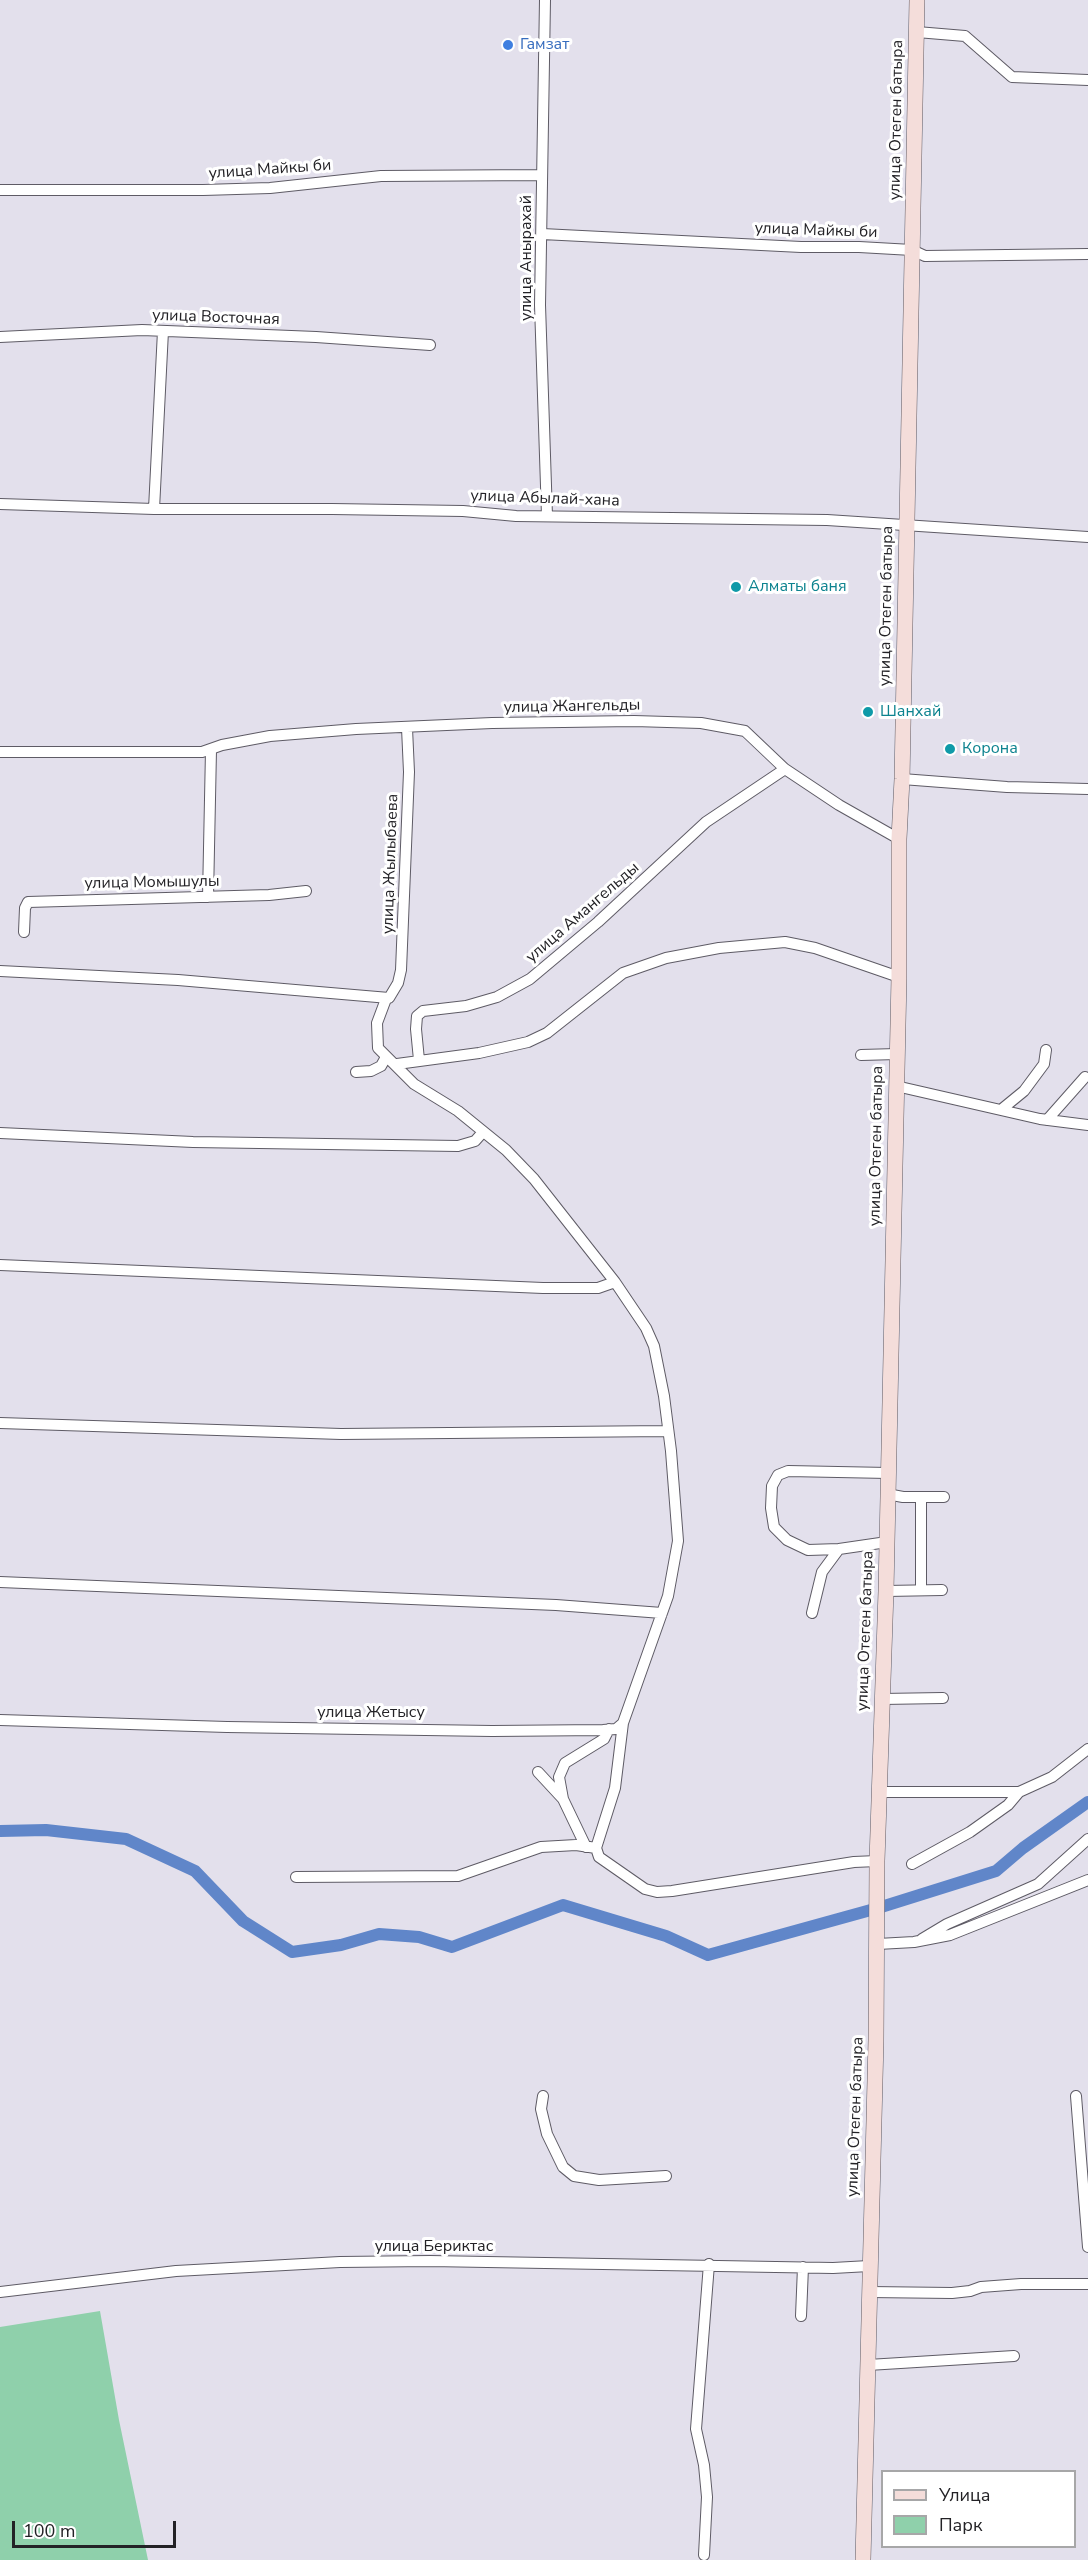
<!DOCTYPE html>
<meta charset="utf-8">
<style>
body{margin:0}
#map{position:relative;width:1088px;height:2560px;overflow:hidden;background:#e3e0ec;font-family:"Nunito Sans",sans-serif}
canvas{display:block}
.legend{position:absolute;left:881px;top:2470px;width:195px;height:78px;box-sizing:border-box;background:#fff;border:2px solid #a7a7a8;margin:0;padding:8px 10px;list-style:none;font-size:18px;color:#232226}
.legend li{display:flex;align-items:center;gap:12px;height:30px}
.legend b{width:30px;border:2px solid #a7a7a8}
.scale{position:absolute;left:12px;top:2521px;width:164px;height:27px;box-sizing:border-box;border:3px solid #232226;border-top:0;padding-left:8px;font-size:18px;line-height:21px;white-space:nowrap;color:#232226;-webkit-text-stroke:4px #fff;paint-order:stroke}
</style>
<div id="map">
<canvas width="1088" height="2560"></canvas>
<ul class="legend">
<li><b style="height:8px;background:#f4ddda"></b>Улица</li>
<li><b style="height:16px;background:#8fd0ab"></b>Парк</li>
</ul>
<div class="scale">100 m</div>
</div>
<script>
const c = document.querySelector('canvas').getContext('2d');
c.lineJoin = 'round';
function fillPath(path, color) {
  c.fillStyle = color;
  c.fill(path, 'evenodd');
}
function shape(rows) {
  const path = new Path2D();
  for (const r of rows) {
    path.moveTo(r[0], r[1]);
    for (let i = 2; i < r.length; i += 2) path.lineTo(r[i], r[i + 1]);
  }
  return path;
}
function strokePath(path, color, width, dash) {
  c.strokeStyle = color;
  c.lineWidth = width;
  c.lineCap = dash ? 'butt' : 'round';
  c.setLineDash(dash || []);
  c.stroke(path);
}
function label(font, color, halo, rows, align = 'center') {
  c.font = font + ' "Nunito Sans",sans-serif';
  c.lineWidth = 6;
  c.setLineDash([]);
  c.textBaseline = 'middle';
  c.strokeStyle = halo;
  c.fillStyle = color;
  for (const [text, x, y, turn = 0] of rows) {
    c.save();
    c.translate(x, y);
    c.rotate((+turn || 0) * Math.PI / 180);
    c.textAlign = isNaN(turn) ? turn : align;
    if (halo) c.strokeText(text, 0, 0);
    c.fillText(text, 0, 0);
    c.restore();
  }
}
fillPath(shape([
 [100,2311,119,2420,148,2560,0,2560,0,2327]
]), '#8fd0ab');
strokePath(shape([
 [0,1831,46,1830,126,1839,195,1871,243,1921,292,1952,341,1945,379,1934,419,1937,452,1947,563,1905,666,1936,708,1955,878,1908,996,1871,1023,1848,1088,1802]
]), '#6086c9', 12);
const minor = shape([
 [545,0,540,305,547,516],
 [917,32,965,36,1012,77,1088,80],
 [0,190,203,190,270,188,381,176,542,175],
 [542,234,801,247,859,247,912,250,925,256,1088,254],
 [0,337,142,330,316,337,430,345],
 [0,504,154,509,332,509,463,511,516,516,827,520,1088,537],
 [154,509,163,331],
 [0,752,202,752,222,745,270,736,356,729,492,723,634,721,701,723,745,731,785,769,839,805,899,839],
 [902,779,1007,787,1088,789],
 [208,897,211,750],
 [24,932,25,908,28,902,269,895,306,891],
 [0,971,178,980,389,998,398,983,401,970,409,772,407,728],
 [861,1055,897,1054],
 [419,1060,416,1029,417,1016,423,1011,466,1006,497,997,530,979,598,922,706,822,785,769],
 [397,1064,479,1053,528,1042,547,1033,623,973,666,958,719,948,785,942,815,948,899,977],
 [356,1072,371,1071,381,1066,386,1057],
 [896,1086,1040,1119,1088,1125],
 [1002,1109,1024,1091,1044,1064,1046,1050],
 [1047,1120,1085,1077],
 [0,1133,193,1142,458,1146,475,1141,483,1132],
 [0,1265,543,1288,598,1288,615,1282],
 [0,1423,341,1434,668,1431],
 [887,1494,903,1497,944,1497],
 [887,1542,839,1549,808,1550,787,1540,774,1527,771,1508,772,1486,778,1475,788,1471,888,1473],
 [0,1582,556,1605,662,1613],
 [921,1590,921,1498],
 [886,1591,942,1590],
 [812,1613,822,1572,839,1549],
 [882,1699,943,1698],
 [0,1720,227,1727,492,1731,603,1730,616,1729,623,1723,668,1596,678,1541,671,1451,664,1396,654,1346,646,1328,615,1282,534,1179,506,1150,458,1111,414,1084,378,1048,377,1023,386,999],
 [623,1723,615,1788,596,1848,599,1857,645,1889,657,1892,672,1891,854,1862,877,1861],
 [538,1772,563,1799,586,1847],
 [879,1792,1019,1792,1052,1777,1088,1749],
 [563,1799,559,1777,565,1763,604,1739,609,1729],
 [912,1864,970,1832,1008,1805,1019,1792],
 [296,1877,458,1876,541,1847,576,1845,596,1848],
 [922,1939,947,1924,1038,1884,1088,1839],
 [878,1944,914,1942,950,1935,1088,1880],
 [543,2096,541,2109,547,2134,563,2167,574,2176,599,2180,666,2176],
 [1076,2096,1088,2247],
 [0,2292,176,2271,340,2262,430,2261,833,2268,869,2266],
 [869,2292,952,2293,970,2291,981,2287,1021,2284,1088,2284],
 [801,2316,803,2267],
 [868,2365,1014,2356],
 [704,2555,707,2497,704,2465,696,2429,709,2264]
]);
const secondary = shape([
 [863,2560,876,2040,877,1861,886,1591,899,977,899,839,902,779,917,0]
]);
strokePath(minor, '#5e5b65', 12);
strokePath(secondary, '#5e5b65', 16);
strokePath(minor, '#fff', 10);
strokePath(secondary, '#f4ddda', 15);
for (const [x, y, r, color] of [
 [508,45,6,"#3f7fe0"],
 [736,587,6,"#0f9aa8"],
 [868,712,6,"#0f9aa8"],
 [950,749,6,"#0f9aa8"]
]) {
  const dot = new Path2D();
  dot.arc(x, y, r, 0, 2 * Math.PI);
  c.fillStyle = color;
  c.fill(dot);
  strokePath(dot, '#fff', 2);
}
label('16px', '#366cbe', '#fff', [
 ["Гамзат",520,45]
], 'left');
label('16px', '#232226', '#fff', [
 ["улица Отеген батыра",897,120,-89],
 ["улица Майкы би",270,170,-4],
 ["улица Майкы би",816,231,2],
 ["улица Анырахай",527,258,-90],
 ["улица Восточная",216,318,2],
 ["улица Абылай-хана",545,499,2],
 ["улица Отеген батыра",887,606,-89],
 ["улица Жангельды",572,707,-1],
 ["улица Жылыбаева",391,864,-88],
 ["улица Момышулы",152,883,-1],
 ["улица Амангельды",583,913,-41],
 ["улица Отеген батыра",877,1146,-89],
 ["улица Отеген батыра",866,1631,-88],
 ["улица Жетысу",371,1713],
 ["улица Отеген батыра",856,2117,-88],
 ["улица Бериктас",434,2247]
]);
label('16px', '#0d838f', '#fff', [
 ["Алматы баня",748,587],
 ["Шанхай",880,712],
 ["Корона",962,749]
], 'left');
</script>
